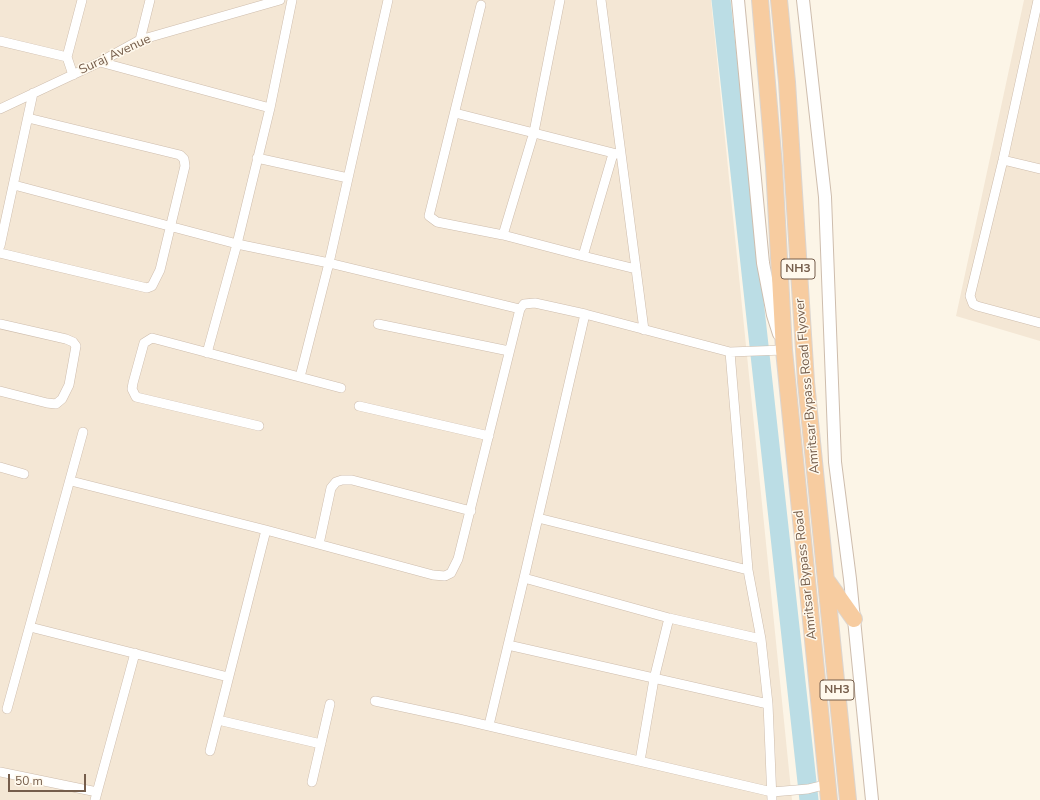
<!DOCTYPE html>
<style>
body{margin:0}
#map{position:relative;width:1040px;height:800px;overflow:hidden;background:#fcf5e7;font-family:"Nunito Sans",sans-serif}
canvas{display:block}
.scale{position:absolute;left:8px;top:774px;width:78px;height:18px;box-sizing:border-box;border:2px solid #755d4b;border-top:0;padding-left:5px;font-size:12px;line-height:14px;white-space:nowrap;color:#755d4b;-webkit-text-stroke:3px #fff9ed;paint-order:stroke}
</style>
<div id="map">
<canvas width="1040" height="800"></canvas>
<div class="scale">50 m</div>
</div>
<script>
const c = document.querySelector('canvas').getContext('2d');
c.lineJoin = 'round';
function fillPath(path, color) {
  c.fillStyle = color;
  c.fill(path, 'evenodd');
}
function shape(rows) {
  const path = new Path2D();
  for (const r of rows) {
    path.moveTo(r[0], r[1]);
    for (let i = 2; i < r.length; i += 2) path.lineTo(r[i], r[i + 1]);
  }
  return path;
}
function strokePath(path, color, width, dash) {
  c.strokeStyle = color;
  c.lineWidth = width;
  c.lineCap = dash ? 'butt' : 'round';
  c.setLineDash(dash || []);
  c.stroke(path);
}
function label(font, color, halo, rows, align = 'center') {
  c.font = font + ' "Nunito Sans",sans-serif';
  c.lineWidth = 3;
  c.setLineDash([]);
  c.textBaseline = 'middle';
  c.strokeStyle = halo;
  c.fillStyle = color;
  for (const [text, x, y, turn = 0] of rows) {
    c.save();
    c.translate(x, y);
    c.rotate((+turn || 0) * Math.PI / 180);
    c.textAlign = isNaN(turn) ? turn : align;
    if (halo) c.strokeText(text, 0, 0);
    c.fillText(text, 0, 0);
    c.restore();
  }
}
fillPath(shape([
 [0,0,711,0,792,800,0,800],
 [1024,0,1040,0,1040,341,956,316]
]), '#f4e7d5');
strokePath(shape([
 [721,0,809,800]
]), '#bbdde5', 19);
const minor = shape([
 [601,0,644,330],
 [1038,0,1003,160,970,296,973,304,977,306,1040,323],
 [481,5,429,216,437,222,503,235,583,256],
 [140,40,150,0],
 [0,41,67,57,82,0],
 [67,57,73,75],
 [100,62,270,108],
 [0,109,100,62,140,40,280,0],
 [455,113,621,155],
 [613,154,583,256,636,269],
 [257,158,348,178],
 [1003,160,1040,169],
 [14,185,237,244,329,263,520,309],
 [503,235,534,132,560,0],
 [0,246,33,93],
 [0,253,147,288,152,286,160,270,185,166,184,159,180,155,28,118],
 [0,324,66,339,73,342,76,346,69,385,62,399,56,404,47,403,0,391],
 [378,324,509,351],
 [730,352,748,570,761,639,768,704,772,800],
 [207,353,237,244,270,108,292,0],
 [300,377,329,263,388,0],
 [359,406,489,436],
 [259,426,136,397,132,389,133,383,144,343,152,338,341,388],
 [0,467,24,474],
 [71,481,266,530,433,575,445,576,451,573,458,559,520,309,524,304,535,303,585,314,730,352,784,350],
 [538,518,748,570],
 [319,544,331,488,336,482,342,480,352,480,471,511],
 [524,578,585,314],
 [30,627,228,677],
 [508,645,768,704],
 [375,701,459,719,772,792,808,789,828,784],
 [7,709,83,432],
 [218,720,321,744],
 [489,725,524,578,669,618,761,639],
 [210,751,266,530],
 [640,761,654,679,669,618],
 [0,772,97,792],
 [312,782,330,704],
 [95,800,135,653]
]);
const tertiary = shape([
 [738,0,763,263,773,315,779,334],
 [803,0,825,197,835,462,850,579,872,800]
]);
const trunk = shape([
 [760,0,774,166,784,350,829,800],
 [779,0,787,82,806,382,848,800],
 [827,581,854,619]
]);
strokePath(minor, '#cebdad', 10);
strokePath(tertiary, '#cebdad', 14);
strokePath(trunk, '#dbd5d0', 18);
strokePath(minor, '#fff', 9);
strokePath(tertiary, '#fff', 12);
strokePath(trunk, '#f7cca0', 16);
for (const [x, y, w] of [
 [798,269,34],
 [837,690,34]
]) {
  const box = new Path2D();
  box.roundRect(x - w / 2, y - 10, w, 20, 3);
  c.fillStyle = '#fff9ed';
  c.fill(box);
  strokePath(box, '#755d4b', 1);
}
label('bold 12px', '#755d4b', null, [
 ["NH3",798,269],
 ["NH3",837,690]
]);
label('13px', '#755d4b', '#fff9ed', [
 ["Suraj Avenue",115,55,-25],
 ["Amritsar Bypass Road Flyover",808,386,-95],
 ["Amritsar Bypass Road",806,575,-96]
]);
</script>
